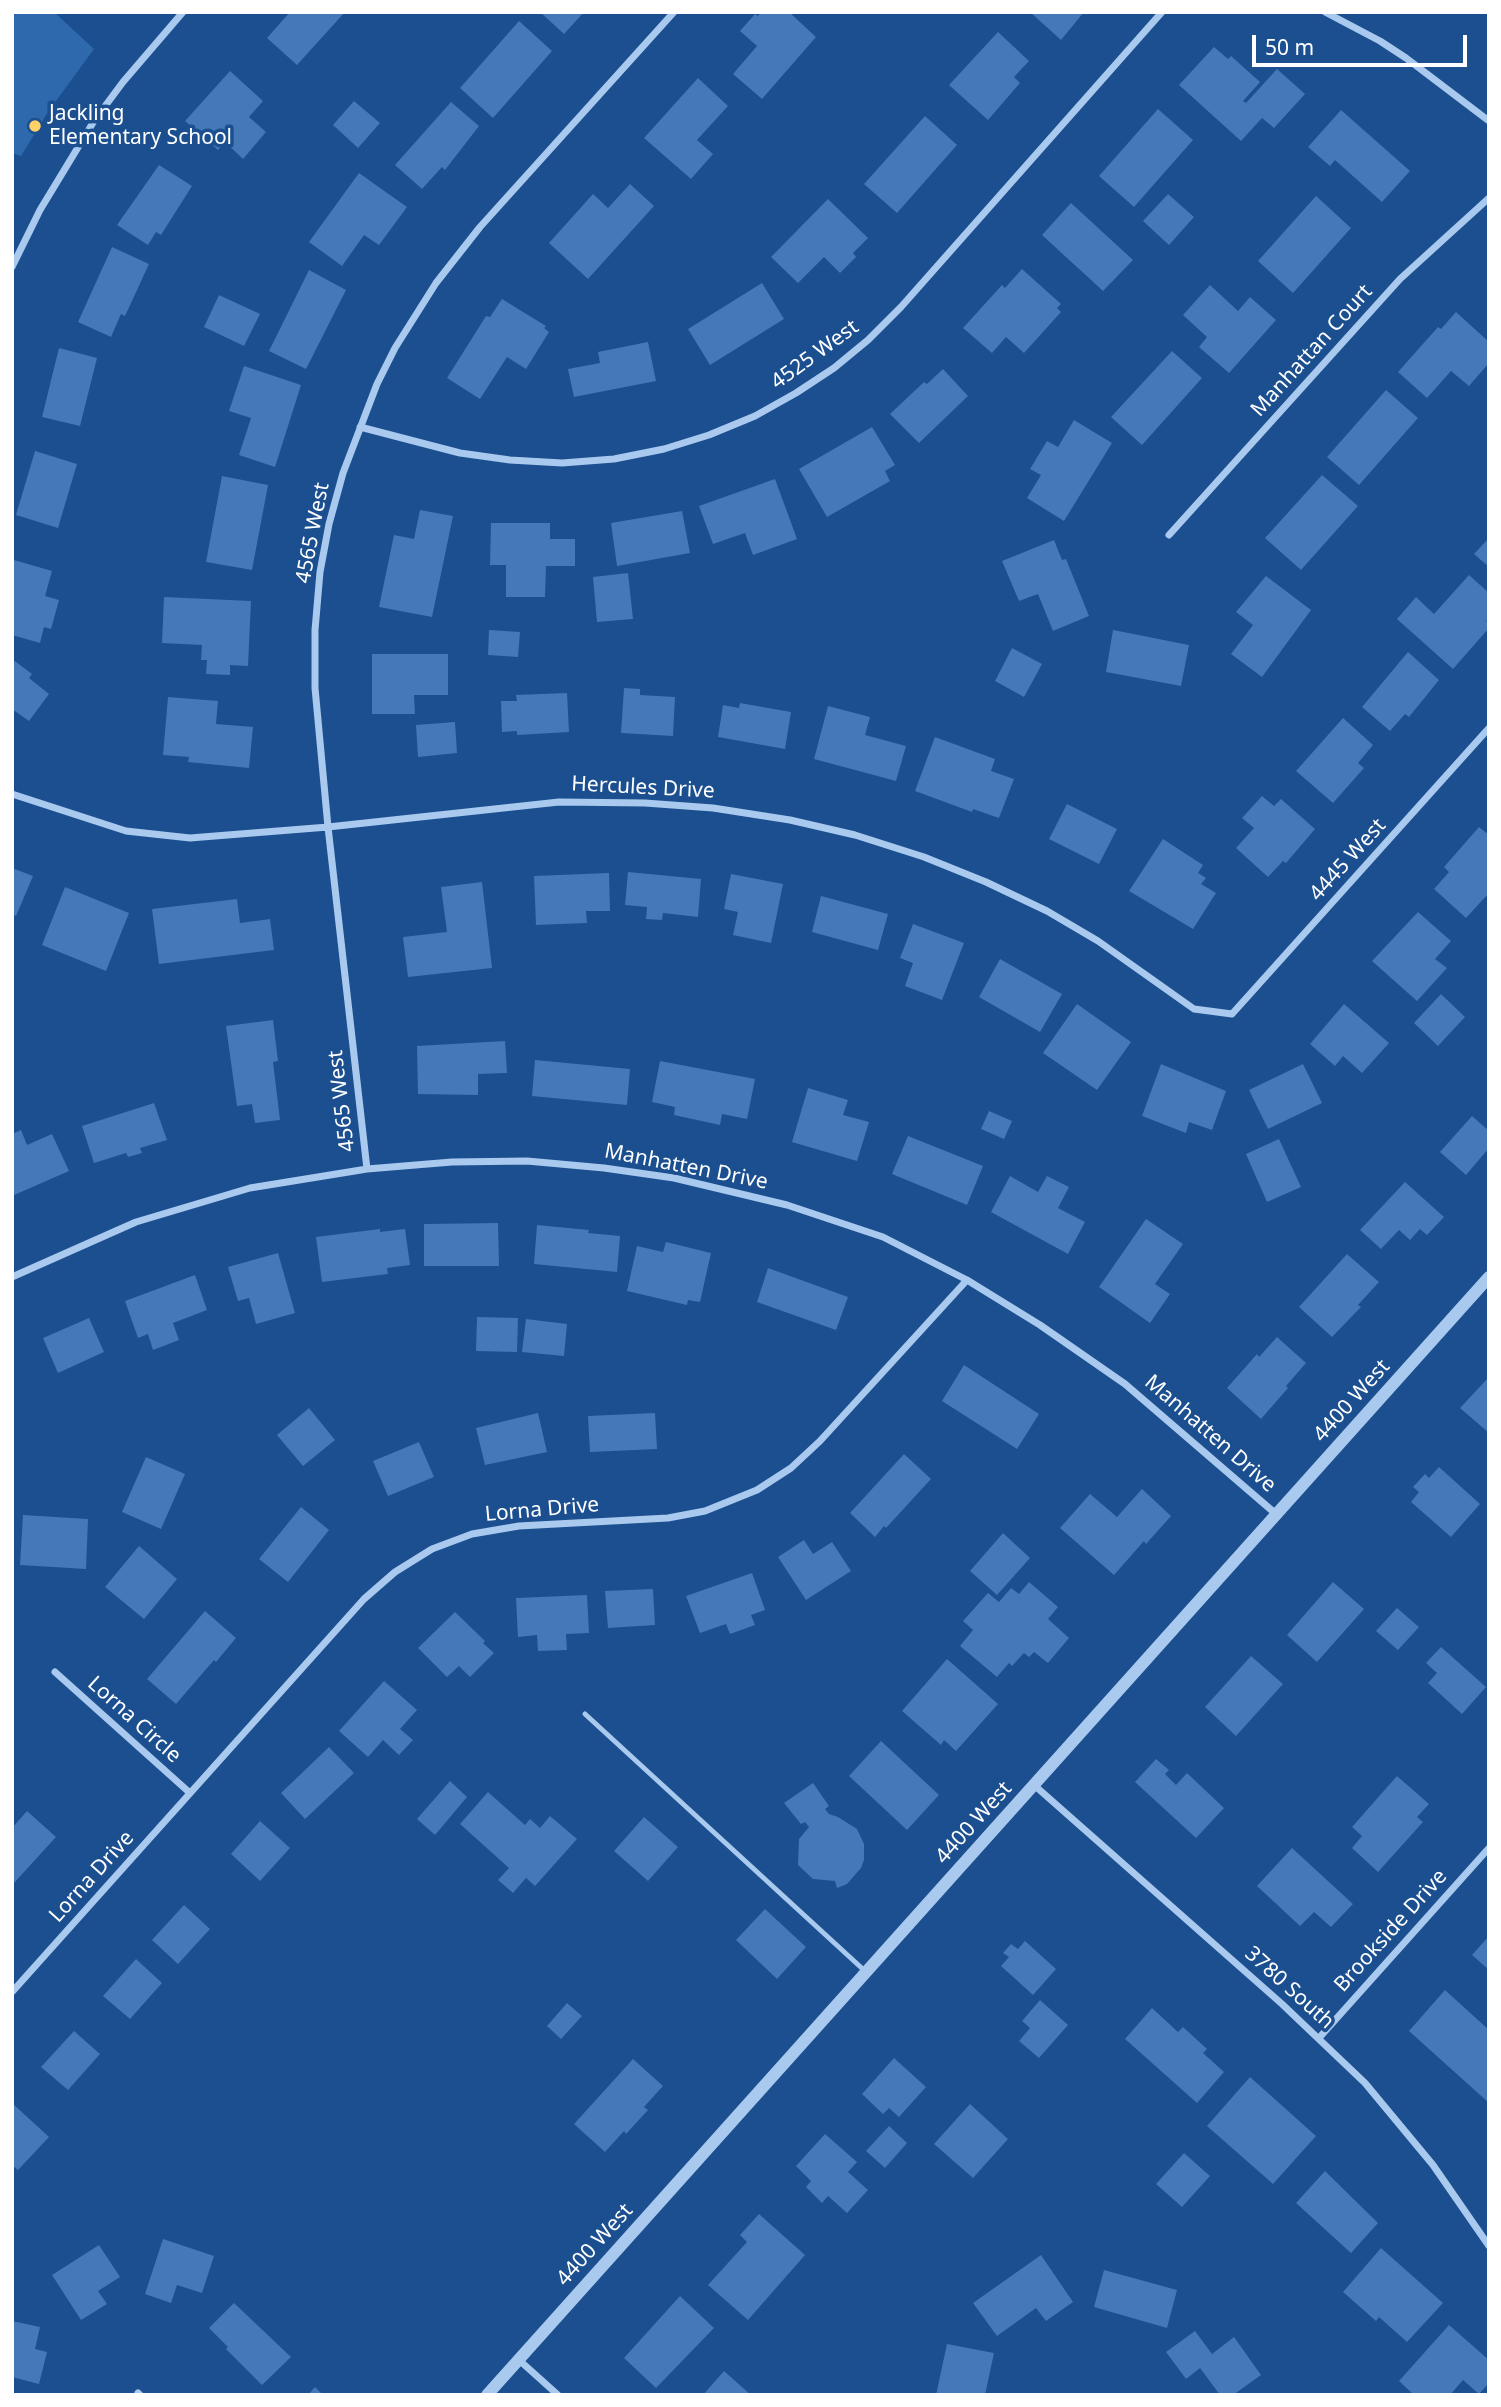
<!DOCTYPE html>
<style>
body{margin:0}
#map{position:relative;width:1501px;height:2407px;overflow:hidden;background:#1b4f8f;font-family:"Noto Sans",sans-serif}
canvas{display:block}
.frame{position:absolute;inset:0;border:14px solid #fff;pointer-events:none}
.scale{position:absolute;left:1252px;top:35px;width:215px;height:32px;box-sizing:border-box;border:4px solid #fff;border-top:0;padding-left:9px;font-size:21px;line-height:24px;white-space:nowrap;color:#fff;-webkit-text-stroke:5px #1b4f8f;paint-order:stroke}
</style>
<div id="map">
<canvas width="1501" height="2407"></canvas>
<div class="frame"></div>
<div class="scale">50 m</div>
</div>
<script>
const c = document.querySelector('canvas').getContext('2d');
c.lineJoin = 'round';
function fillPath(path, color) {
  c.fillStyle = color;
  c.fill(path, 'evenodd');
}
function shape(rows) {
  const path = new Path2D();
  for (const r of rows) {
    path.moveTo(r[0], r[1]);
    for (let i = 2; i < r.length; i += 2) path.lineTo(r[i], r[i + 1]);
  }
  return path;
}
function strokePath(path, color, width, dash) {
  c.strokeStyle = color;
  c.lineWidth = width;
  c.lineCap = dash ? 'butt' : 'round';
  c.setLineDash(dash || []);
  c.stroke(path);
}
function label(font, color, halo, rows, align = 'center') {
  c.font = font + ' "Noto Sans",sans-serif';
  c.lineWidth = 7;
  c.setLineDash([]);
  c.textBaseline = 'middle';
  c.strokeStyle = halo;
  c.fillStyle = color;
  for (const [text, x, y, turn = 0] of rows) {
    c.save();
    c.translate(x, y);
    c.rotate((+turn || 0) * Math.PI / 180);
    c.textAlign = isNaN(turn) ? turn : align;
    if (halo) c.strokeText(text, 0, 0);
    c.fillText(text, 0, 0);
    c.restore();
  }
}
fillPath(shape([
 [12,12,54,12,94,49,48,112,21,156,12,153]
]), '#2e69ad');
fillPath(shape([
 [290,12,345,12,297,65,267,38],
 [540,12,584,12,564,34],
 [761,12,789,12,816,37,762,99,733,74,757,46,740,31,755,14,758,16],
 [1030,12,1084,12,1061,40],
 [519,21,552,51,493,118,460,88],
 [998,32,1029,61,1014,77,1020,83,988,120,949,85],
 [1214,47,1228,59,1231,56,1260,82,1243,101,1246,103,1277,69,1305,94,1274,128,1262,118,1241,141,1179,85],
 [230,71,263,101,249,117,266,132,243,159,225,142,218,150,185,121],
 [698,78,728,106,697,140,713,154,691,179,644,138],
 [354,101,380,123,358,148,333,125],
 [451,102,479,126,445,170,442,167,422,189,395,165],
 [1158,109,1193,140,1134,207,1099,176],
 [1341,110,1410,171,1382,202,1335,160,1330,166,1308,147],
 [925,116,957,145,897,213,864,184],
 [159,165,192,186,161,235,156,232,148,245,117,225],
 [359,173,407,207,379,245,364,235,342,266,309,242],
 [630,184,654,206,588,279,549,243,593,194,608,208],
 [1168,194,1194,217,1169,245,1143,221],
 [1316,196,1351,228,1293,293,1258,261],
 [828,199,868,238,853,253,856,257,840,273,824,257,798,283,771,257],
 [1071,203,1133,260,1103,291,1042,235],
 [112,247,149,264,125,316,121,314,111,337,78,322],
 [1022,269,1061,304,1057,308,1061,312,1024,353,1006,337,992,353,963,328,1002,285,1005,288],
 [309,270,346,290,306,369,269,351],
 [762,283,784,319,710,365,688,329],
 [1210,285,1238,311,1250,297,1276,320,1229,373,1199,347,1207,337,1183,315],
 [219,295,260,314,244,346,204,327],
 [502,299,546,326,544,328,549,332,526,369,507,357,480,399,447,378,486,316,490,317],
 [1456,312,1489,342,1489,363,1469,386,1451,371,1427,398,1398,372,1438,327,1441,329],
 [648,342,656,381,574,397,568,369,600,363,598,352],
 [59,348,97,358,80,426,42,417],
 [1172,351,1202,378,1142,445,1111,417],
 [244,366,301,385,275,467,239,455,251,418,229,411],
 [943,369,968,396,919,443,890,414,924,382,927,384],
 [1386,390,1418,418,1359,485,1327,457],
 [1074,420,1112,443,1064,521,1027,498,1041,475,1030,469,1047,441,1058,447],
 [872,427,895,465,885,471,890,481,827,517,799,469],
 [35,451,77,464,58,528,16,515],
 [1322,475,1358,506,1301,570,1265,538],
 [222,476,268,485,252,570,206,562],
 [775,479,797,539,753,555,745,533,713,544,699,506],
 [420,510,453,516,432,617,379,607,394,535,414,539],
 [682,511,690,553,617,566,611,523],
 [491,523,550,523,550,539,575,539,575,566,546,566,545,597,506,597,506,565,490,565],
 [1489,538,1489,567,1474,554],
 [1054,540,1062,560,1066,559,1089,616,1053,631,1038,594,1019,601,1002,561],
 [14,560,52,571,45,596,59,600,51,629,44,627,40,643,12,635,12,567],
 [628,573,633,619,597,622,593,577],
 [1469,575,1489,593,1489,617,1486,621,1489,623,1489,628,1453,669,1397,619,1416,597,1434,614],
 [1266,576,1311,610,1262,677,1231,654,1253,625,1236,612],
 [164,597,251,601,248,666,230,665,230,675,206,674,207,660,201,660,202,645,162,643],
 [489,630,520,632,518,657,488,655],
 [1113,630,1189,645,1181,686,1106,672],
 [1012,648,1042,664,1024,697,995,681],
 [1408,652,1439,680,1409,717,1405,714,1390,731,1362,707],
 [372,654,448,654,448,695,414,695,415,714,372,714],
 [12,659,32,674,29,678,49,694,29,721,12,709],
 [624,688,640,689,640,695,675,697,673,736,621,733],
 [567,693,569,732,517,735,517,731,502,732,501,701,517,701,516,695],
 [168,697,218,701,216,724,253,727,249,768,188,762,189,757,163,755],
 [740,703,791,712,785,749,718,737,723,705,739,708],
 [828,706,870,717,865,735,906,746,896,781,814,759],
 [1343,718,1373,745,1358,763,1364,768,1333,803,1296,771],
 [455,722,457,753,418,757,416,725],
 [935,737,995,759,991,771,1014,779,999,818,973,809,972,812,915,791],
 [1262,796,1274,806,1281,799,1315,829,1286,863,1283,861,1268,877,1236,848,1254,828,1242,818],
 [1067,804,1117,829,1099,864,1049,839],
 [1479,827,1489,835,1489,893,1466,918,1434,889,1449,872,1444,867],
 [1163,839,1203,865,1198,873,1206,878,1201,884,1216,893,1193,929,1129,891],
 [12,868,33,876,16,916,12,914],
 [628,872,701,879,698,917,663,913,662,920,646,919,647,907,625,905],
 [609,873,610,911,586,911,587,923,536,925,534,876],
 [731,874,783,884,771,943,733,935,738,912,724,909],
 [482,882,492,968,408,977,403,937,447,932,441,887],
 [65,887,129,913,106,971,42,945],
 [821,896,888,914,878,950,812,932],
 [237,899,240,923,270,919,274,950,159,964,152,909],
 [1418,912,1451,941,1435,959,1447,968,1417,1001,1372,961],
 [913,924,964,943,942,1000,905,986,913,963,900,958],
 [1000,959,1062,994,1040,1032,979,997],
 [1441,994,1465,1017,1438,1046,1414,1023],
 [1077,1004,1131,1042,1097,1090,1043,1053],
 [1344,1004,1389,1043,1362,1073,1343,1056,1335,1066,1310,1044],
 [273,1020,278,1061,273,1062,280,1120,255,1123,252,1104,237,1106,226,1026],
 [505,1041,507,1073,478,1074,478,1095,418,1094,417,1046],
 [535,1060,630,1069,627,1105,532,1096],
 [660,1061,755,1079,747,1119,722,1114,720,1125,674,1115,675,1107,652,1102],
 [1161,1064,1226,1091,1212,1130,1189,1122,1186,1133,1142,1116],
 [1303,1064,1322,1103,1268,1129,1249,1090],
 [808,1088,848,1100,843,1115,869,1122,857,1161,792,1142],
 [154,1103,167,1140,140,1148,142,1153,128,1157,126,1153,94,1163,82,1126],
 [989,1111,1012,1121,1004,1139,981,1129],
 [1472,1116,1489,1131,1489,1148,1466,1175,1440,1152],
 [21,1130,27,1145,52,1134,69,1171,12,1196,12,1134],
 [908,1136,983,1166,967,1205,892,1174],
 [1279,1139,1301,1187,1267,1202,1246,1154],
 [1010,1176,1038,1192,1047,1176,1069,1187,1058,1208,1085,1222,1068,1254,991,1212],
 [1405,1182,1444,1217,1427,1235,1420,1229,1410,1240,1399,1230,1381,1249,1360,1230],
 [1146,1219,1183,1244,1155,1284,1170,1294,1150,1323,1099,1287],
 [498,1223,499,1266,424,1266,424,1224],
 [537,1225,589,1230,588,1233,620,1236,617,1272,534,1264],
 [380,1229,380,1232,405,1229,410,1265,387,1268,388,1274,322,1282,316,1237],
 [666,1242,711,1253,700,1302,688,1300,687,1305,627,1291,637,1246,663,1252],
 [278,1253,295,1313,256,1324,249,1298,238,1301,228,1267],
 [1347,1254,1379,1282,1358,1305,1361,1307,1332,1337,1299,1307],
 [768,1268,848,1297,836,1330,757,1302],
 [195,1275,207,1310,173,1323,179,1340,153,1350,148,1334,138,1338,125,1301],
 [477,1317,518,1318,517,1352,476,1351],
 [89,1318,104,1352,58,1373,43,1338],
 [526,1319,567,1324,564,1356,522,1352],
 [1277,1337,1306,1363,1286,1386,1288,1388,1261,1419,1227,1388,1257,1354,1259,1357],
 [964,1365,1039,1414,1017,1449,942,1401],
 [1489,1377,1489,1433,1460,1408],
 [309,1408,335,1440,303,1466,277,1435],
 [538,1413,547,1452,485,1465,476,1428],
 [655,1413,657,1449,590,1452,588,1416],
 [419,1442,434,1477,388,1496,373,1461],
 [904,1454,931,1479,886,1528,884,1526,875,1537,850,1513],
 [146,1457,185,1474,161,1529,122,1512],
 [1439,1467,1480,1504,1451,1537,1411,1502,1419,1492,1413,1487,1425,1474,1429,1478],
 [1142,1489,1171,1516,1146,1544,1144,1541,1114,1575,1060,1528,1090,1494,1117,1517],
 [301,1507,329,1530,288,1582,259,1559],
 [23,1515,88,1519,86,1569,20,1565],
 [1003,1533,1030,1558,997,1595,970,1571],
 [804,1540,813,1554,832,1542,851,1571,806,1600,778,1557],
 [139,1546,177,1579,144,1619,105,1587],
 [752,1573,765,1610,751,1615,755,1625,730,1634,726,1624,700,1633,686,1596],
 [1029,1582,1058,1607,1048,1619,1069,1638,1048,1663,1034,1652,1029,1657,1024,1653,1012,1666,1009,1663,997,1677,960,1646,973,1630,963,1621,988,1593,999,1602,1011,1588,1019,1594],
 [1333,1582,1364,1609,1317,1662,1287,1635],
 [653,1589,655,1625,608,1628,605,1591],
 [587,1595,589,1633,566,1634,567,1650,538,1651,537,1635,518,1637,516,1598],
 [1397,1608,1419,1627,1398,1650,1376,1631],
 [205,1611,236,1638,216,1662,214,1660,176,1704,147,1679],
 [455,1612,485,1641,483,1643,494,1653,470,1677,459,1666,447,1677,418,1648],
 [1441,1647,1486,1687,1462,1714,1428,1683,1437,1673,1426,1663],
 [1251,1656,1283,1684,1236,1736,1205,1707],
 [947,1659,998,1704,956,1751,944,1740,941,1745,902,1711],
 [384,1681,417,1710,400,1729,413,1740,399,1755,383,1740,368,1757,339,1731],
 [881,1741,939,1795,907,1830,849,1776],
 [329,1747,354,1773,305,1819,281,1793],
 [1156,1759,1169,1770,1165,1774,1176,1785,1187,1773,1224,1808,1196,1838,1135,1782],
 [1397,1776,1429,1804,1417,1817,1423,1822,1378,1872,1352,1848,1362,1836,1352,1827],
 [450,1781,467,1797,435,1835,417,1819],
 [813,1783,829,1806,825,1809,829,1814,838,1817,857,1829,864,1844,864,1860,861,1868,847,1884,837,1888,835,1881,813,1879,798,1865,799,1839,809,1827,805,1822,801,1824,784,1803],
 [488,1792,525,1825,530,1819,540,1828,550,1816,577,1839,535,1886,526,1878,513,1893,498,1880,509,1868,460,1824],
 [27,1811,56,1837,14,1883,12,1881,12,1828],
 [644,1817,678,1847,648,1881,614,1851],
 [260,1821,290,1848,260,1881,231,1854],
 [1292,1848,1353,1904,1331,1927,1314,1912,1300,1926,1257,1886],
 [184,1905,210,1929,178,1964,152,1940],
 [765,1909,806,1947,777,1979,736,1940],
 [1489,1936,1489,1970,1472,1955],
 [1025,1941,1056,1969,1033,1995,1001,1966,1009,1957,1003,1953,1011,1944,1018,1949],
 [136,1959,162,1983,130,2019,103,1996],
 [1445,1990,1489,2030,1489,2103,1409,2031],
 [1040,2000,1068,2025,1039,2058,1019,2041,1030,2028,1022,2021],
 [567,2003,582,2016,561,2039,547,2026],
 [1152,2008,1178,2032,1183,2027,1207,2049,1203,2053,1224,2072,1197,2103,1125,2039],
 [74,2031,100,2054,68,2090,41,2067],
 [894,2058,926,2087,899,2117,889,2108,883,2114,862,2094],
 [633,2059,663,2086,644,2107,648,2110,626,2134,624,2131,605,2152,574,2124],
 [1250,2077,1316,2136,1273,2184,1207,2126],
 [12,2103,49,2137,18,2170,12,2165],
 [970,2104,1008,2139,973,2178,934,2144],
 [889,2126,907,2143,885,2168,866,2151],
 [825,2134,857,2162,848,2172,868,2190,847,2213,828,2196,822,2203,806,2187,811,2181,796,2166],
 [1184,2153,1210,2176,1182,2207,1156,2184],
 [1325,2171,1378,2223,1351,2253,1296,2203],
 [759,2214,805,2255,748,2320,708,2285,747,2242,740,2235],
 [163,2239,214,2256,202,2293,177,2285,171,2303,145,2294],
 [99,2245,120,2277,98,2291,107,2304,81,2320,52,2275],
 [1381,2248,1443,2303,1407,2342,1379,2317,1376,2321,1343,2292],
 [1041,2255,1073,2302,1046,2321,1036,2308,997,2336,973,2303],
 [1104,2270,1177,2290,1167,2328,1094,2307],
 [680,2296,714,2328,656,2388,624,2358],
 [234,2303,291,2357,262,2385,226,2349,228,2347,209,2328],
 [12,2321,40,2327,35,2349,47,2352,39,2384,12,2377],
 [1449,2325,1489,2360,1489,2383,1479,2394,1463,2380,1450,2395,1414,2395,1399,2381],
 [1195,2331,1212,2354,1234,2337,1261,2375,1233,2395,1220,2395,1200,2368,1186,2379,1166,2352],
 [947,2344,994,2353,985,2395,936,2395],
 [724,2371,751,2395,703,2395],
 [315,2387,323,2395,308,2395]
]), '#4478b7');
strokePath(shape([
 [585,1714,866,1972]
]), '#a9c9ee', 5);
strokePath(shape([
 [1325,12,1380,41,1406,58,1489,121],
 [12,267,40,210,94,121,123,82,183,12],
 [360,427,460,453,510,460,562,463,614,459,664,449,709,435,755,416,796,393,834,368,868,340,901,307,1162,12],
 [1169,535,1400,279,1489,198],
 [12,794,126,831,190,838,328,827,559,802,645,803,713,808,790,820,855,835,924,857,986,882,1047,911,1098,941,1194,1009,1232,1014,1489,728],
 [367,1169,328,827,315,688,315,630,320,572,329,524,343,473,377,384,395,348,436,283,480,227,674,12],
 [12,1277,136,1222,250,1188,367,1169,452,1162,527,1161,604,1168,674,1178,787,1205,883,1237,967,1280,1040,1325,1125,1384,1276,1514],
 [55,1672,190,1793],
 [1034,1785,1282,2004,1365,2083,1433,2165,1489,2246],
 [12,1992,364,1599,395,1572,432,1549,472,1534,519,1526,668,1518,705,1511,757,1490,791,1468,820,1441,967,1280],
 [1319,2038,1489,1848],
 [519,2360,558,2395],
 [138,2393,140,2395]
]), '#a9c9ee', 7);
strokePath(shape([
 [487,2395,1489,1277]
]), '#a9c9ee', 12);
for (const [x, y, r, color] of [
 [35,126,7,"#ffd166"]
]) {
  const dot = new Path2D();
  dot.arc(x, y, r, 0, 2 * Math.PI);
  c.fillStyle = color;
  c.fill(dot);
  strokePath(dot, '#1b4f8f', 2.5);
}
label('21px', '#fff', '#1b4f8f', [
 ["Jackling",49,114],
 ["Elementary School",49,138]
], 'left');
label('21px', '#fff', '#1b4f8f', [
 ["Manhattan Court",1312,351,-48],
 ["4525 West",815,355,-36],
 ["4565 West",313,533,-79],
 ["Hercules Drive",643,788,3],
 ["4445 West",1348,860,-48],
 ["4565 West",342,1101,-97],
 ["Manhatten Drive",686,1167,11],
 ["4400 West",1352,1401,-48],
 ["Manhatten Drive",1210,1434,41],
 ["Lorna Drive",542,1510,-5],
 ["Lorna Circle",134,1720,42],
 ["4400 West",974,1823,-48],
 ["Lorna Drive",92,1877,-48],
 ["Brookside Drive",1391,1931,-48],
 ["3780 South",1289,1988,42],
 ["4400 West",595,2245,-48]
]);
</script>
